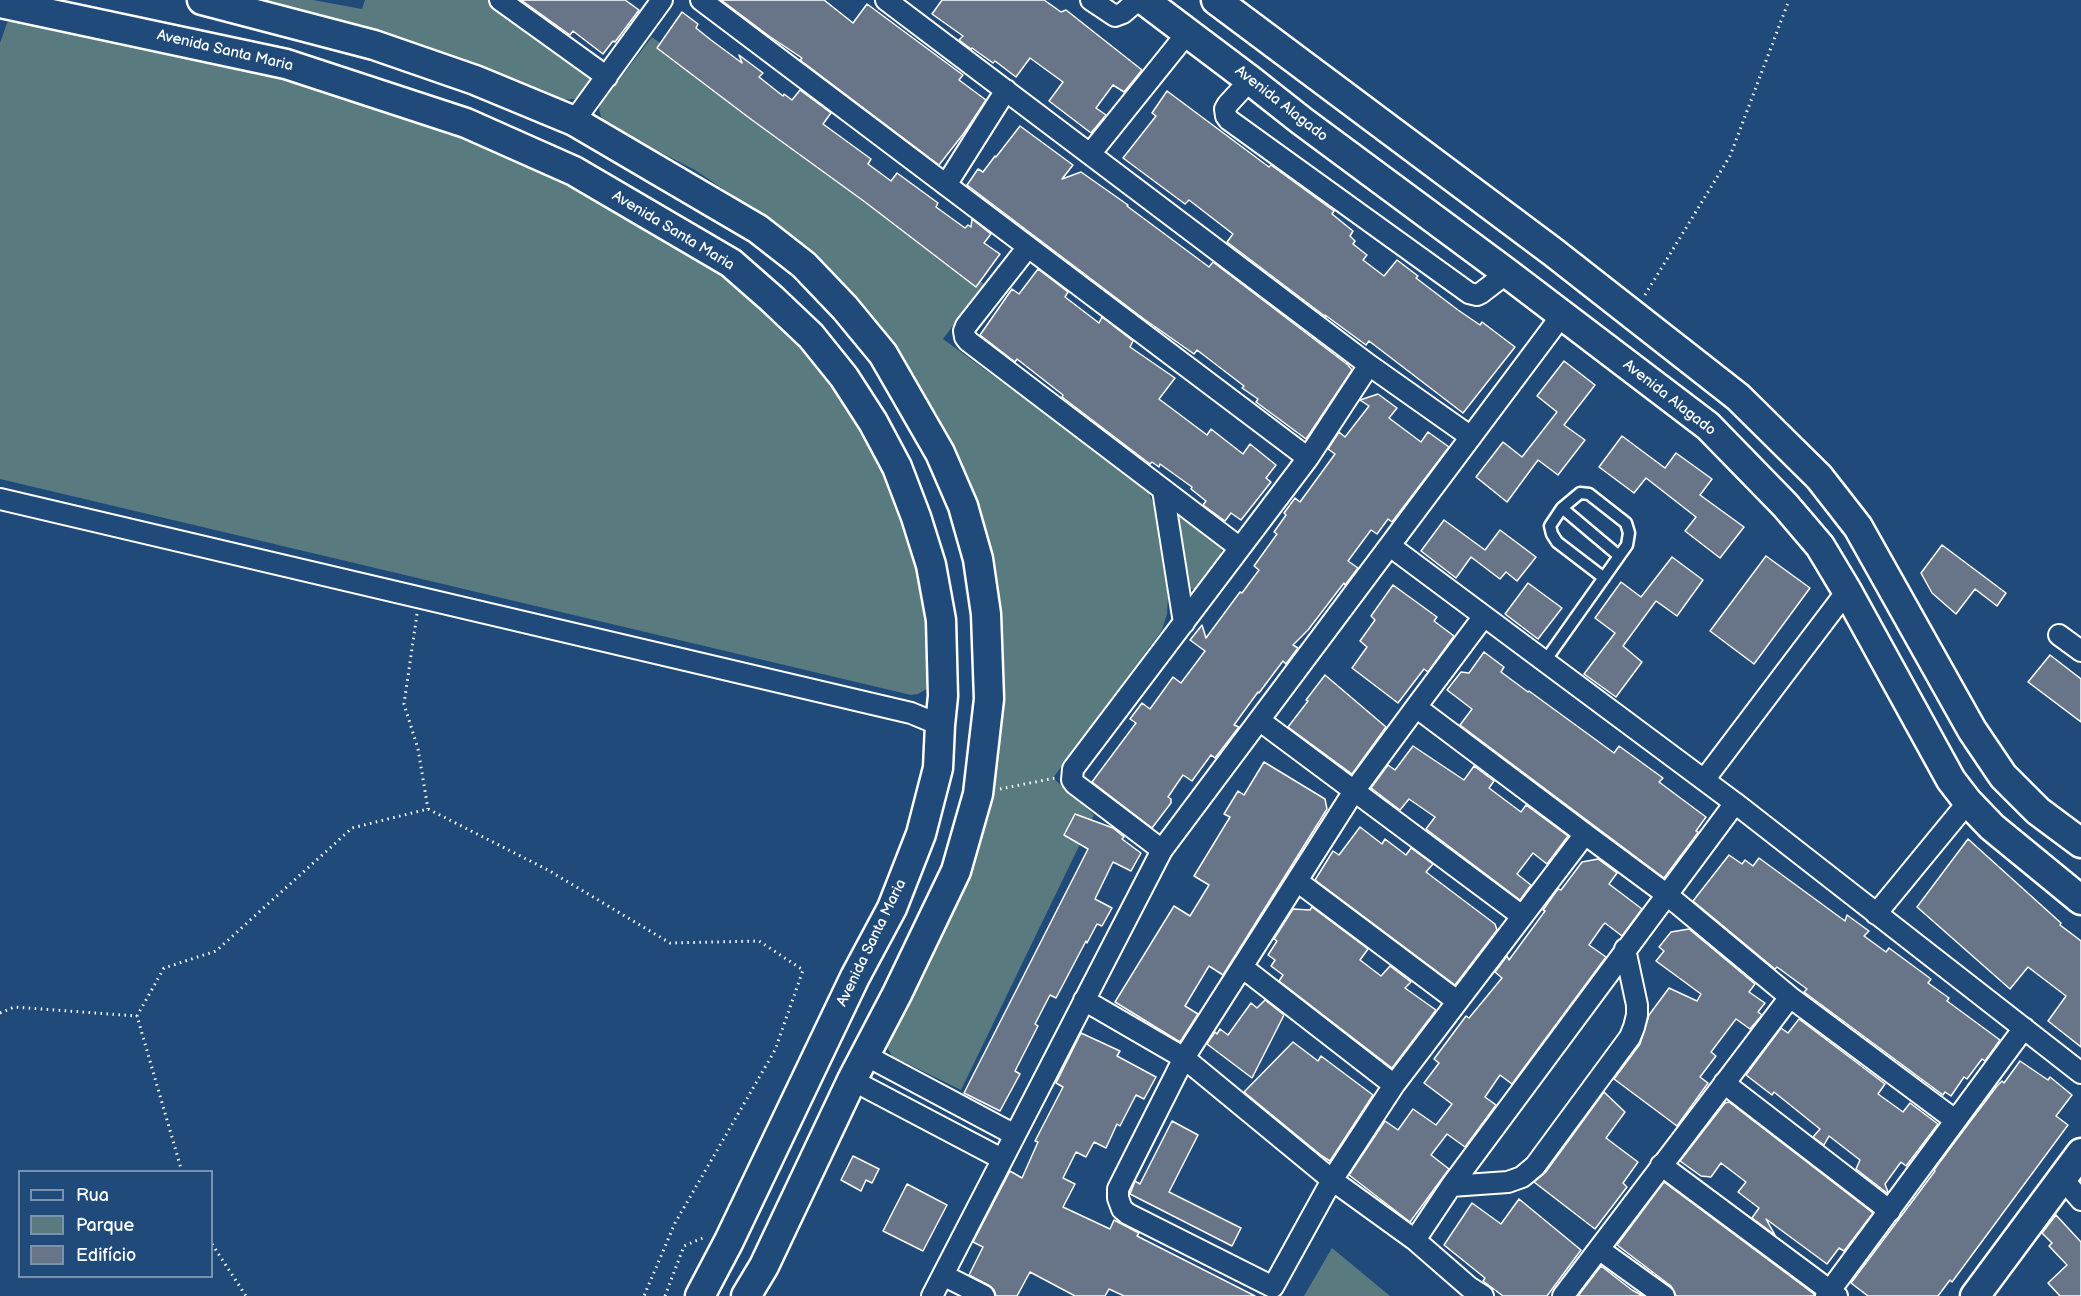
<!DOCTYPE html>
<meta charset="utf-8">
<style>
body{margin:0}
#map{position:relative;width:2081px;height:1296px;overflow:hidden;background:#1f4a7a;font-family:"Balsamiq Sans",sans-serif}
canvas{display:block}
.legend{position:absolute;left:18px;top:1170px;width:195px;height:108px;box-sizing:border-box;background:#1f4a7a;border:2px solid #7992af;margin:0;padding:8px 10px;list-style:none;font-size:18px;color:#fff}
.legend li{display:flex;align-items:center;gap:12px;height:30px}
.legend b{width:30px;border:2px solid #7992af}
</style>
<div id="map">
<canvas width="2081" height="1296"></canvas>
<ul class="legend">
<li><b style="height:8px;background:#1f4a7a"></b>Rua</li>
<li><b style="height:16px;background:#597a7f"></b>Parque</li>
<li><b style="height:16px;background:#687487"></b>Edifício</li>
</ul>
</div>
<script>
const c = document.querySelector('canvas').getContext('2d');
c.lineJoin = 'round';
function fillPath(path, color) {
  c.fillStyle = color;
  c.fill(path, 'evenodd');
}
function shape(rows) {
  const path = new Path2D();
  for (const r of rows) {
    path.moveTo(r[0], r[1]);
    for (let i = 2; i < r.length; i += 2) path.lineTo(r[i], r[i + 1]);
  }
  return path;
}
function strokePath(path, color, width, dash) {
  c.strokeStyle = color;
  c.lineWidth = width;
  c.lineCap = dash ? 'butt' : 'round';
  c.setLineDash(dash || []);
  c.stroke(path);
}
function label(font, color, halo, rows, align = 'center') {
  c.font = font + ' "Balsamiq Sans",sans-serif';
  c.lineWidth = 5;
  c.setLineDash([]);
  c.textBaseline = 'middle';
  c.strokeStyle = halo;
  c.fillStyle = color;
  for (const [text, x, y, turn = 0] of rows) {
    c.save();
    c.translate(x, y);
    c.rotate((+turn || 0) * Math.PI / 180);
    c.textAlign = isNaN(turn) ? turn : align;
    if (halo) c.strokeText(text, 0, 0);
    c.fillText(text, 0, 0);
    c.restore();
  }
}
fillPath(shape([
 [262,0,313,0,362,9,365,0,491,0,589,73,591,83,583,95,575,99,557,100,508,78,426,46,353,24],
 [19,15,385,102,572,180,608,209,660,240,704,259,766,303,867,425,925,565,930,687,918,694,911,695,0,479,0,43,7,23],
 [652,37,984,284,943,339,1143,485,1149,493,1153,503,1168,597,1167,614,1162,630,1053,778,1094,815,961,1090,892,1056,886,1045,985,808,966,479,937,415,900,359,757,212,695,170,611,127,602,120,599,109,601,103],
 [1182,514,1221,543,1222,548,1220,558,1195,590,1188,588,1177,521,1178,517],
 [1332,1248,1390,1296,1304,1296]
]), '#597a7f');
const building = shape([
 [521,0,625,0,639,10,615,42,613,41,603,54,573,31,570,35,521,0],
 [721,0,824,0,853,23,867,4,963,75,959,80,986,100,964,133,939,165,800,60,802,58,769,36,721,0],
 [942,0,1044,0,1061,12,1066,10,1142,70,1124,92,1113,85,1096,108,1106,115,1091,133,1049,101,1063,82,1030,58,1016,77,995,61,993,63,972,48,971,49,959,40,963,36,932,14,942,0],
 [682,12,698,24,696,28,711,40,742,63,739,55,763,73,759,77,783,96,784,94,792,100,800,90,831,113,823,124,871,159,868,164,891,181,897,173,938,203,936,207,965,228,968,225,971,227,972,219,991,234,984,243,1000,254,976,287,865,202,752,120,657,48,682,12],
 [1167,91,1269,167,1271,165,1334,211,1332,214,1353,231,1350,236,1355,241,1353,244,1367,255,1363,260,1384,276,1397,260,1418,276,1416,278,1458,310,1480,325,1482,322,1515,347,1463,413,1369,341,1366,345,1325,315,1326,317,1227,242,1233,234,1189,200,1185,204,1123,158,1156,116,1152,113,1167,91],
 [1020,126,1073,165,1062,179,1081,172,1128,205,1127,206,1209,267,1213,262,1348,365,1352,370,1306,439,1256,402,1258,399,1242,388,1244,386,1197,350,1194,354,1144,319,967,185,978,169,983,172,995,156,996,157,1020,126],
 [1038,269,1068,292,1065,297,1099,323,1102,317,1133,341,1130,347,1175,378,1159,399,1207,435,1211,429,1243,454,1250,444,1276,465,1266,478,1271,482,1241,520,1231,513,1225,521,1203,505,1206,501,1191,489,1192,487,1160,464,1159,467,1152,462,1150,464,1062,397,1063,395,1017,359,1015,362,980,335,1012,289,1019,294,1038,269],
 [1564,361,1595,385,1564,425,1585,440,1558,475,1538,460,1507,502,1476,477,1503,442,1522,457,1557,412,1537,396,1564,361],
 [1378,394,1397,408,1389,418,1421,442,1428,432,1449,447,1392,522,1388,519,1377,534,1371,530,1348,561,1358,568,1345,585,1344,583,1308,630,1293,645,1298,648,1286,664,1283,661,1259,693,1258,692,1234,725,1239,727,1215,758,1211,755,1192,781,1183,775,1168,797,1171,799,1171,803,1152,828,1092,782,1136,723,1130,719,1142,703,1150,709,1173,677,1181,683,1205,651,1190,640,1202,625,1206,638,1240,592,1242,593,1259,570,1254,566,1277,534,1274,532,1286,515,1284,513,1295,498,1300,502,1335,454,1328,449,1339,432,1345,437,1369,406,1360,400,1378,394],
 [1622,436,1665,468,1676,453,1712,479,1700,495,1744,527,1720,558,1685,531,1696,517,1646,478,1634,493,1599,467,1622,436],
 [1444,520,1485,550,1500,530,1536,557,1517,581,1506,572,1500,579,1471,557,1456,578,1421,551,1444,520],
 [1942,545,2006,593,1997,606,1975,589,1956,614,1932,593,1921,573,1942,545],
 [1766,556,1810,588,1754,664,1710,631,1766,556],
 [1672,557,1703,580,1677,616,1656,601,1623,646,1642,662,1616,697,1584,674,1615,633,1595,618,1621,582,1641,597,1672,557],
 [1528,583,1562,608,1538,639,1505,614,1528,583],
 [1393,585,1437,617,1434,621,1454,636,1428,672,1424,669,1398,703,1352,668,1367,647,1360,641,1375,620,1371,616,1393,585],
 [1484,652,1504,667,1501,672,1528,692,1529,691,1614,753,1619,746,1663,778,1659,782,1706,817,1696,831,1698,832,1697,834,1664,878,1460,725,1472,709,1447,690,1461,672,1469,673,1484,652],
 [2050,655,2081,679,2081,722,2028,682,2050,655],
 [1325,675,1386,727,1352,774,1288,727,1308,701,1306,700,1325,675],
 [1413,746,1464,780,1474,766,1494,781,1489,788,1521,812,1526,805,1568,836,1547,864,1533,853,1517,874,1531,885,1520,900,1426,829,1435,817,1409,799,1400,810,1371,788,1388,765,1395,770,1413,746],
 [1264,762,1325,799,1327,809,1223,975,1209,966,1185,1006,1198,1014,1180,1042,1115,1002,1174,906,1190,916,1209,885,1194,876,1230,817,1224,814,1238,791,1244,795,1264,762],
 [1075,814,1113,828,1124,837,1122,839,1141,853,1131,871,1113,862,1095,899,1112,908,1102,926,1097,924,1087,943,1086,941,1056,998,1050,995,1035,1024,1038,1026,1015,1071,1020,1074,1000,1111,964,1093,1088,849,1064,835,1075,814],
 [1360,827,1382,844,1385,839,1406,855,1411,848,1433,864,1426,872,1495,924,1497,930,1455,985,1315,880,1333,851,1339,855,1360,827],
 [1968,839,2061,923,2060,925,2081,941,2081,1047,2048,1021,2066,996,2028,967,2010,989,1917,907,1968,839],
 [1729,855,1742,864,1745,860,1753,866,1759,858,1845,921,1847,915,1869,931,1864,936,1886,952,1889,948,1931,979,1928,983,1949,998,1947,1001,2000,1040,1985,1061,1982,1059,1967,1079,1964,1077,1951,1096,1945,1092,1943,1095,1804,992,1807,989,1777,967,1775,969,1693,901,1729,855],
 [1598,859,1617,873,1609,884,1642,909,1622,936,1605,923,1603,925,1589,945,1606,957,1512,1084,1500,1075,1485,1097,1496,1105,1465,1147,1447,1134,1431,1155,1449,1169,1410,1222,1349,1175,1385,1121,1398,1130,1413,1109,1436,1125,1452,1104,1424,1083,1439,1063,1434,1059,1466,1016,1469,1018,1502,978,1495,972,1507,956,1509,960,1545,911,1543,910,1558,889,1561,890,1582,862,1598,859],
 [1312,907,1368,949,1360,960,1381,976,1390,966,1411,982,1405,988,1436,1010,1392,1068,1279,981,1283,975,1271,966,1275,960,1268,955,1277,941,1274,939,1293,909,1310,910,1312,907],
 [1689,929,1755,984,1749,992,1765,1003,1758,1012,1762,1015,1750,1029,1736,1019,1711,1052,1716,1056,1700,1077,1708,1083,1677,1126,1614,1079,1640,1044,1649,1015,1669,988,1697,1001,1701,994,1656,961,1664,951,1659,947,1671,932,1689,929],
 [1265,1000,1284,1015,1252,1078,1207,1044,1215,1032,1217,1034,1220,1029,1228,1035,1251,1003,1257,1008,1265,1000],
 [1799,1019,1885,1084,1878,1094,1903,1112,1910,1103,1938,1124,1906,1166,1901,1162,1885,1184,1888,1192,1887,1193,1856,1169,1860,1160,1829,1136,1824,1145,1813,1137,1820,1129,1774,1092,1772,1095,1746,1075,1781,1028,1788,1033,1799,1019],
 [1081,1033,1120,1051,1117,1056,1156,1077,1144,1099,1136,1095,1120,1126,1117,1124,1106,1148,1094,1142,1086,1157,1076,1152,1063,1178,1075,1184,1063,1207,1110,1229,1114,1220,1139,1233,1137,1236,1255,1296,1124,1296,1109,1289,1105,1296,1075,1296,1030,1272,1017,1296,996,1296,994,1290,990,1286,969,1275,983,1247,973,1242,1010,1171,1022,1178,1038,1142,1035,1141,1063,1087,1056,1083,1081,1033],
 [1293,1042,1318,1061,1321,1056,1373,1095,1330,1161,1322,1156,1244,1092,1293,1042],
 [2020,1061,2048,1080,2050,1077,2072,1095,2056,1116,2068,1125,1952,1282,1950,1280,1938,1296,1868,1296,1851,1283,1935,1171,1934,1170,1957,1139,1997,1086,2002,1081,2004,1083,2020,1061],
 [1604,1092,1625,1112,1606,1138,1638,1162,1623,1183,1627,1187,1595,1229,1534,1182,1545,1173,1604,1092],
 [1729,1102,1873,1213,1844,1251,1839,1248,1827,1264,1766,1219,1775,1235,1752,1218,1759,1208,1738,1192,1746,1182,1721,1163,1711,1177,1701,1176,1680,1161,1725,1103,1729,1102],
 [1172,1121,1198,1135,1169,1192,1241,1228,1232,1246,1130,1194,1135,1181,1140,1184,1172,1121],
 [853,1156,879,1169,872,1183,866,1180,861,1191,841,1180,853,1156],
 [1664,1182,1814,1294,1814,1296,1676,1296,1671,1286,1617,1245,1664,1182],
 [907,1184,947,1205,923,1251,883,1231,907,1184],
 [1519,1199,1581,1250,1547,1296,1503,1296,1483,1281,1485,1278,1444,1245,1472,1203,1501,1224,1519,1199],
 [2056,1215,2081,1242,2081,1296,2060,1296,2048,1283,2067,1265,2049,1246,2052,1243,2042,1233,2056,1215],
 [1601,1266,1632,1290,1643,1296,1578,1296,1601,1266]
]);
fillPath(building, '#687487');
strokePath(building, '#fff', 1.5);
const lane = shape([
 [1562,508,1619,556],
 [1545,661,1627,545,1629,533,1626,523,1589,494,1580,493,1562,508,1550,526,1552,534,1557,542,1604,578]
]);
const street = shape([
 [500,0,607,77],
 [701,0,1308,458],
 [886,0,1369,365],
 [1091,0,1115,16,1123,13,1138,0],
 [1250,80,1228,104,1225,109,1226,116,1229,120,1469,293,1477,295,1481,293,1507,273],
 [574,121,662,0],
 [1090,154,1188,32],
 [946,185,1006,90],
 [1028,247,966,326,964,331,965,337,968,341,1240,548],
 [1163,490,1184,623],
 [0,499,911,713,940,725],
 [1390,546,1735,803,2081,1073],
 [2059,635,2081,651],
 [1416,707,1585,834,1394,1085,1332,1180,1273,1287,1128,1214,1122,1209,1118,1198,1118,1189,1184,1058,1354,791,1416,707,1484,616],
 [1259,720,1522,916],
 [1704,780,1847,591],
 [1585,834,1666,894,1790,997,1955,1120],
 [1162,850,1075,784,1072,780,1073,769,1308,458,1369,365,1471,437],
 [1297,881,1457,1001],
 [1876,914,1968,802],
 [1242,967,1394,1085],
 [1084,1000,1184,1058,1332,1180,1415,1240,1469,1287,1483,1296],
 [865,1055,1015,1135],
 [852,1080,1002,1159],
 [1724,1083,1890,1211],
 [1661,1165,1837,1296],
 [2062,1178,2081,1200],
 [1451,1186,1508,1182,1522,1177,1535,1166,1630,1037,1634,1027,1637,1015,1637,1005,1625,949],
 [1415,1240,1451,1186,1735,803],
 [1600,1250,1664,1296],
 [943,1275,984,1296],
 [932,1296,1162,850,1562,315],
 [1563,1296,1790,997],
 [1826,1296,2024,1028]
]);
const secondary = shape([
 [202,0,374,45,475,80,574,121,758,229,804,265,845,308,883,354,940,453,963,506,978,559,986,614,989,699,978,794,956,871,897,994,852,1080,764,1266,746,1296],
 [1144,0,1250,80,1302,121,1507,273,1708,426,1785,505,1820,546,1847,591,1951,780,1968,802,1992,827,2081,900],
 [1216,0,1553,252,1738,397,1819,477,1858,527,1972,730,2003,776,2038,811,2081,843],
 [0,3,286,64,466,123,574,171,731,263,772,299,811,336,844,377,873,422,897,467,916,517,931,565,941,620,943,696,940,725,938,768,921,834,892,908,855,977,729,1241,700,1296],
 [1975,1296,2081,1153]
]);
strokePath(lane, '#fff', 15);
strokePath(street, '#fff', 24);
strokePath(secondary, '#fff', 33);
strokePath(shape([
 [1645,295,1730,156,1789,0],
 [417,614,404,704,418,749,428,809],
 [1000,789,1055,778],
 [0,1013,14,1007,137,1016],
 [182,1172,137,1016,164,968,216,951,352,828,428,809,548,870,670,943,759,941,803,970,775,1050,675,1223,644,1296],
 [212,1244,246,1296],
 [665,1296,684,1246,705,1237]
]), '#fff', 3, [1.5, 4.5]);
strokePath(lane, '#1f4a7a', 10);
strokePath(street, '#1f4a7a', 20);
strokePath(secondary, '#1f4a7a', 28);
label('15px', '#fff', '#1f4a7a', [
 ["Avenida Santa Maria",225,51,13],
 ["Avenida Alagado",1281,104,38],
 ["Avenida Santa Maria",673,231,31],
 ["Avenida Alagado",1669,398,38],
 ["Avenida Santa Maria",872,943,-64]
]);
</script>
